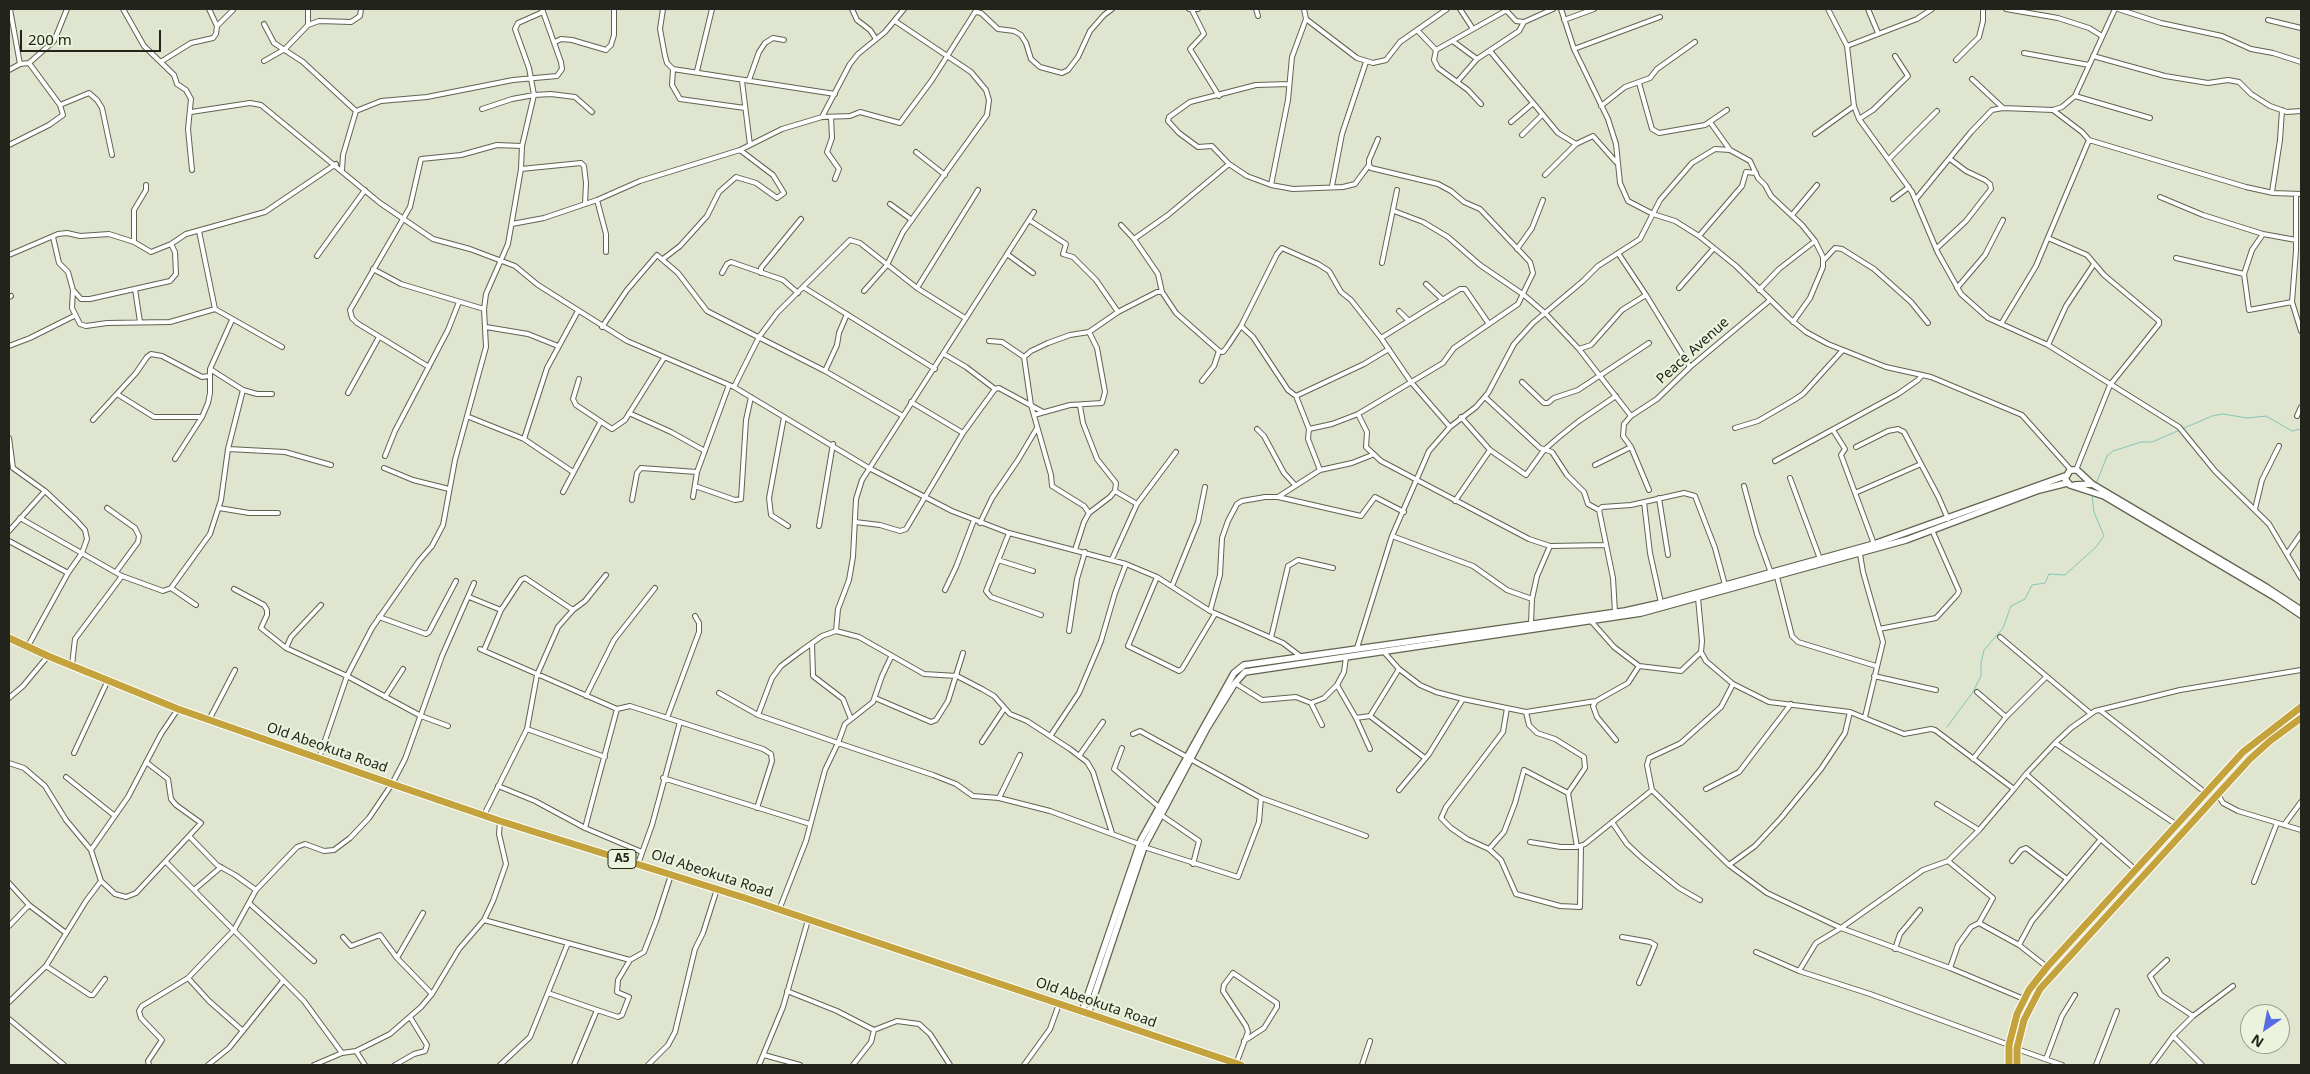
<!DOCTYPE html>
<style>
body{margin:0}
#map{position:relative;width:2310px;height:1074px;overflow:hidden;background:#dfe5cf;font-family:"Noto Sans",sans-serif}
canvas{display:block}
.frame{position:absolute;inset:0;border:10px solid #22241c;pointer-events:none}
.north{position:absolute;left:2240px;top:1004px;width:50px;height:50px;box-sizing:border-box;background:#ecf3dc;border:1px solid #9ba08f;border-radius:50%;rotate:213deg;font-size:14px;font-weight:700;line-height:20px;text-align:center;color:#22241c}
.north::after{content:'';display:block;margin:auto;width:18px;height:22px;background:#566de3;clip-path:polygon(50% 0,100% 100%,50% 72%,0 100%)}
.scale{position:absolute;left:20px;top:30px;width:141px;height:22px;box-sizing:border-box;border:2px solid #22241c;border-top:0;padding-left:6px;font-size:15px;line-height:18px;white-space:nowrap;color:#22241c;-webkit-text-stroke:4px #ecf3dc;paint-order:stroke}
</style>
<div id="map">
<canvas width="2310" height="1074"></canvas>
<div class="frame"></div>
<div class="north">N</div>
<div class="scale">200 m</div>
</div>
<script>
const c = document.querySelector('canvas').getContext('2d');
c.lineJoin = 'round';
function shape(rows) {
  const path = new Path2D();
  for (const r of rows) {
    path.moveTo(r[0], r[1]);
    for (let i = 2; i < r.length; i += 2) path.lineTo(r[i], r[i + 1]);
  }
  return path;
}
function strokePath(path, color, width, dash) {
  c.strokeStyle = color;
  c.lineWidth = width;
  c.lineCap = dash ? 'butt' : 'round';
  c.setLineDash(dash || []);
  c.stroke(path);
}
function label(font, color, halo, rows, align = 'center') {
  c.font = font + ' "Noto Sans",sans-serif';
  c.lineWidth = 4.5;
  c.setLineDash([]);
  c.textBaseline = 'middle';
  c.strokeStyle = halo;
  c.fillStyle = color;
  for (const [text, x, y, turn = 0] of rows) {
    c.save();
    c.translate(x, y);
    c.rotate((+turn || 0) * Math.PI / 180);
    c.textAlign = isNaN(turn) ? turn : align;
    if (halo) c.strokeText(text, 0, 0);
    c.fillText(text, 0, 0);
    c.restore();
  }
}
strokePath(shape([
 [2096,484,2107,456,2113,451,2141,442,2152,442,2212,416,2223,414,2247,418,2266,416,2292,431,2301,429],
 [1947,727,1973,692,1981,676,1981,663,1984,650,2003,628,2011,606,2025,599,2032,585,2045,583,2049,574,2065,575,2096,547,2104,536,2094,512,2092,495]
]), '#83c5b8', 1);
const street = shape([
 [10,9,20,64],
 [123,9,144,46,174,75,177,84,186,90,191,99,188,129,192,170],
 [308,9,308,25],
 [663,9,660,29,665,56,667,63,673,69,835,94],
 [852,9,857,20,870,30,876,39],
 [1189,9,1198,9],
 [1256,9,1258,16],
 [1460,9,1473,29],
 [1505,9,1516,21,1524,22,1553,9],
 [1561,9,1574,49,1608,119,1616,144,1620,183,1628,201,1653,214,1675,221,1699,236,1736,266,1789,318,1806,332,1828,344,1886,367,1931,377,2022,415,2071,470],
 [1828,9,1847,46,1854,106,1859,119,1912,192,1938,253,1961,294,1988,318,2048,345,2179,427,2215,471,2269,524,2301,578],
 [1868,9,1878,33],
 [2006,9,2058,18,2089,28,2102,36],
 [2118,9,2161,23,2222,36,2251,49,2273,53,2301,62],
 [1192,10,1204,34,1190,49,1219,96],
 [976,12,981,13,998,29,1014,31,1021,35,1026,43,1031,59,1040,67,1062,73,1068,70,1078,57,1090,31,1104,15,1112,9],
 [1306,19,1357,58,1373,63,1386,60,1400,42,1447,9],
 [1564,20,1594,9],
 [2268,20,2301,28],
 [264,24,274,43,303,62,356,111],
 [217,26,233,10],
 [1417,30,1436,50,1507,10],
 [555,42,561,39,572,40,606,50,611,45,614,35,614,9],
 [1454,42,1477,59],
 [1847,46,1917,19,1932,9],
 [1574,49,1660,17],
 [1436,50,1434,60,1438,68,1468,90,1481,104],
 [1490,51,1558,133,1576,144,1593,136,1616,162],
 [2024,53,2089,65],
 [2093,56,2165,76,2208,83,2228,80,2239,82,2251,94,2270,106,2287,112,2301,111],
 [1956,60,1979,37,1983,21,1983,9],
 [162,61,191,43,213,38,216,34,217,26,209,9],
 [264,61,285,49,308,25,319,21,351,22,360,16,361,9],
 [673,69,672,85,680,99,745,108],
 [9,70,20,64,29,63,54,41,67,9],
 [697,71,712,9],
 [1972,79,2003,108],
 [749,80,759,52,765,43,773,38,784,40],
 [742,81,750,145],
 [1457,82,1477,59,1519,31,1524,22],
 [1639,83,1652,129,1659,133,1705,125,1727,110],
 [1289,84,1256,85,1190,102,1169,117,1168,121,1179,133,1198,147,1212,146,1229,164,1247,176,1271,185,1293,189,1343,187,1355,184,1369,165],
 [2075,96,2150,118],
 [60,105,89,93,97,100,102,108,112,155],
 [1601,106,1625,87,1650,78,1657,69,1695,42],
 [482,109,512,99,534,95,551,94,575,97,592,112],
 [2053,110,2082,132,2089,140],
 [191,112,250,103,261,105,380,203,433,239,470,249,515,266,538,285,627,341,734,387,869,468,952,511,1009,533,1126,564,1157,577,1210,611],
 [822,117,850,64,858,54,885,32,904,9],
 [831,117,832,138,827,152,839,169,835,179],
 [1859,119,1873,110,1908,76,1895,56],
 [1511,122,1532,104],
 [1710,122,1730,150,1750,161,1758,178,1765,185,1771,196,1802,225,1815,241,1823,257,1823,267,1810,298,1793,322],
 [1815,134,1854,106],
 [1522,135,1542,115],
 [9,145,49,125,63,115,60,105,29,63],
 [916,152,945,175],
 [1890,158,1937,111],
 [521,169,581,163,584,166,586,183,585,204],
 [342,170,343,155,356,111,381,101,427,97,513,80,557,76,562,69,561,62,542,9],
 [1545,175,1576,144],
 [1271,185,1288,100,1292,57,1306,19,1304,9],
 [1332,186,1342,134,1366,62],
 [2272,192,2280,140,2282,110],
 [2296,194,2296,251,2292,302,2301,331],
 [2160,197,2203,215,2263,234,2296,240],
 [1893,199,1909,187],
 [1916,199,1971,132,1992,110,2003,108,2053,110,2062,107,2075,96,2115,9],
 [597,200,606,234,606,252],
 [890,204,912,220],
 [1394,211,1423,222,1448,237,1480,265,1524,295,1546,314,1579,349,1631,416],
 [1792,215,1817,185],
 [1029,220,1066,244,1063,254,1073,257,1096,280,1118,312],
 [512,224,544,218,597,200,640,181,740,150,782,129,822,117,850,116,860,112,900,123,932,80,977,9],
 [1121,225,1134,239,1158,274,1162,292,1176,313,1219,351],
 [199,231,215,309],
 [2263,234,2252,250,2244,274,2249,310,2292,302],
 [1699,236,1742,186,1746,172,1756,173],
 [53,237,59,263,68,272,73,290,72,308,80,324,86,326,107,323,170,322,215,309,282,347],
 [2048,238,2087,255,2104,275,2159,321,2159,324,2110,385,2076,470],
 [1134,239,1168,215,1229,164],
 [134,242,134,210,146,190,146,185],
 [1517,249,1532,228,1543,200],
 [1936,249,1966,221,1991,189,1990,184,1985,180,1966,171,1950,159],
 [1618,253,1646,295,1690,367],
 [1007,254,1033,273],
 [9,255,58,234,67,233,80,236,109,234,134,242,151,252,171,244,186,234,265,212,336,164],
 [317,256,365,190],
 [2176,258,2244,274],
 [663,259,680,246,707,216,719,192,736,177,756,183,777,198,784,193,773,175,740,150],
 [1824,260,1835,248,1842,249,1874,269,1911,302,1928,323],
 [1382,263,1397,190],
 [373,269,401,284,484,309],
 [722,273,727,264,731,262,783,280,798,293],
 [761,273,761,268,801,219],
 [1426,284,1443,300],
 [803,287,935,369],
 [917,288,978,190],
 [1679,288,1714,248],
 [1957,288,1985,255,2003,220],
 [135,289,140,322],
 [73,290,81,299,90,299,170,281,176,274,175,252,171,244],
 [1759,290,1779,269,1815,241],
 [864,291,887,265,903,232,987,115,989,100,986,90,971,72,895,21],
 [9,297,11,296],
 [1399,311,1408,320],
 [2001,324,2036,266,2089,140,2246,187,2273,193,2301,194],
 [1241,326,1253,337,1288,390,1296,396,1309,429],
 [486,327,528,334,558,346],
 [602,327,627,290,657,255,678,273,707,311,825,371,903,416],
 [1381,338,1460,289,1465,289,1489,324],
 [989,341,1002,342,1024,357,1031,405,1051,475,1052,486,1084,506,1089,513],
 [2048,345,2066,306,2094,264],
 [9,346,30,338,74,316],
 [1579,349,1591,345,1622,310,1646,295],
 [1219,351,1223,352,1227,347,1241,326,1277,254,1282,248,1318,264,1329,271,1341,292,1351,300,1381,338,1411,382,1450,427],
 [944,354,966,367,995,389],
 [1024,357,1031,351,1048,343,1070,335,1089,332,1118,312,1157,292,1162,292],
 [429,367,357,323,352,318,350,310,410,207,421,159,461,155,497,145,522,146],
 [210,369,243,390,257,394,272,394],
 [825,371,837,345,839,333,847,314],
 [579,379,573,399,576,405,612,429,625,420,664,358],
 [1202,381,1214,366,1219,351],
 [1522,382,1544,403,1548,403,1554,398,1578,390,1649,343],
 [734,387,759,337,777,313,850,240,860,243,917,288,965,318],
 [348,393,379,337],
 [117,394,154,417,202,417],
 [1296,396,1364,364,1389,349],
 [1485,397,1540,448,1552,452,1567,475,1584,492,1588,504,1599,510],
 [911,402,963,433],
 [629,413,671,432,705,451],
 [1358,414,1367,432,1366,447,1381,461,1529,539,1550,546,1537,576,1532,599,1531,623],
 [1034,415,1070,405,1102,403,1105,392,1097,348,1089,332],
 [2297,416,2301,407],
 [469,417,524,439,573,472],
 [784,417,769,498,771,515,788,526],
 [1461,417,1490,450,1526,475,1544,450,1559,437,1579,421,1616,396],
 [93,420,136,373,147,357,151,354,162,356,202,377,209,376],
 [1735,428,1758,421,1794,400,1803,394,1842,351],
 [1257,429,1264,436,1284,473,1295,485],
 [1833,430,1845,449,1841,455,1874,544],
 [9,438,13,468,45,491,76,520,85,530,87,539,82,553,68,573,28,646],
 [524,439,547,368,578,311],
 [1856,447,1888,431,1898,429,1904,432,1938,496,1948,519],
 [228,449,285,452,331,465],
 [385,456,395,431,448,330,459,302],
 [175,459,202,417,208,403,210,393,210,369,232,320],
 [1775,461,1898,394,1918,380,1922,375],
 [1595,465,1631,447],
 [384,468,413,480,449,489],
 [1320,470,1308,439,1309,429,1332,424,1358,414,1443,363,1454,348,1518,304,1533,273,1530,262,1480,209,1464,202,1451,191,1438,184,1371,168,1369,165,1369,160,1378,139],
 [1790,478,1820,559],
 [695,486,735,500,741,499,746,420,751,397],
 [1744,486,1757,534,1771,573],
 [1649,490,1631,447,1623,436,1624,424,1631,416,1657,399,1690,367,1769,301],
 [1115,491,1137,504],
 [563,492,600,423],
 [1855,493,1921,464],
 [693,497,697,472,729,385],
 [1278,497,1320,470,1352,463,1372,455],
 [1659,498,1668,555],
 [632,500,637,473,641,468,697,472],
 [1455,501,1490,450],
 [1644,502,1650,553,1661,603],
 [107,508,135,528,139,536,138,542,116,572],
 [219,508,249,513,278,513],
 [2255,509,2262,480,2279,446],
 [20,518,122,576,163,591,171,588,210,534,221,500,228,449,243,390],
 [855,522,880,525,900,531,906,529,963,433,995,389,999,388,1043,412],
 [980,523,992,498,1018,460,1037,428],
 [819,526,833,444],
 [9,531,45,491],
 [1009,533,986,591,991,597,1041,615],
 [1392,536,1473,566,1507,590,1532,599],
 [9,541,68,573],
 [1550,546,1606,545],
 [1075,550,1084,522,1089,513,1110,497,1115,491,1116,483,1097,459,1083,423,1080,406],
 [1860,554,1863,572,1883,642,1865,717],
 [2287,554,2301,534],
 [1112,559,1137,504,1176,452],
 [998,560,1033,571],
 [1157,577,1128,646,1179,671,1182,669,1215,614],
 [1777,577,1792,636,1798,642,1876,666],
 [1172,586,1198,522,1205,487],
 [171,588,196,605],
 [234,589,264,605,267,610,267,615,261,628,286,648,347,676,421,716,448,726],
 [945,590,956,567,974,520],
 [469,597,501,610],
 [1615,612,1613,578,1599,510,1602,507,1631,505,1684,493,1695,496,1715,548,1725,585],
 [379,617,426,634,429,632,456,581],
 [1591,621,1614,647,1639,666,1681,671,1701,652,1702,641,1698,598],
 [1879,629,1936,618,1957,595,1959,591,1932,530],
 [836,631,838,609,849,580,853,557,856,499,862,480,1034,212],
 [1069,631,1077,579,1085,552],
 [2000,637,2090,713],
 [1271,638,1288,566,1298,560,1333,568],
 [812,643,813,676,843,699,851,719],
 [286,648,291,637,321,605],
 [1357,648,1392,536,1429,451,1450,427,1476,407,1488,393,1514,344,1533,323,1583,281,1598,266,1640,239,1660,200,1692,163,1715,149,1730,150],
 [480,649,617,709,630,706,680,722],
 [484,650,501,610,521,580,525,578,573,610],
 [1384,652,1399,669,1420,685,1436,692,1463,699,1526,712,1596,701],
 [1701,652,1706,661,1733,684,1769,702,1850,712,1904,734,1931,729,1935,730,2014,789,2026,774],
 [1300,656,1283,643,1210,611,1220,575,1222,538,1228,521,1237,504,1242,501,1265,497,1278,497,1361,516,1375,497,1404,512],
 [1346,657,1344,672,1337,685,1356,718,1370,716,1399,669],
 [72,665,75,639,122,576],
 [1874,676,1936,690],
 [1235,683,1262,700,1296,697,1311,703,1322,725],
 [1733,684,1721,707,1681,743,1649,758,1647,765,1652,790,1729,865,1767,893,1841,928,1950,968,2024,999],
 [1977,692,2006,717],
 [719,693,758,715,838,743,845,724,873,702,882,676,891,657],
 [586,696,614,640,655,588],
 [385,697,403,669],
 [9,698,23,686,48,656],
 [875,698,931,722,936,720,948,701,963,653],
 [1311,703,1324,698,1337,685],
 [1507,708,1503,732,1446,807,1441,818,1451,828,1467,839,1489,849,1501,860,1516,894,1560,906,1580,907,1581,846],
 [2101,711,2206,793],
 [1526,712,1529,725,1537,733,1555,739,1584,757,1585,768,1568,793,1577,847],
 [758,715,772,678,781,666,801,651,822,636,836,631,859,637,924,674,957,676,982,689,994,696,1010,714,1027,721,1070,749,1087,762,1093,772,1112,833],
 [1370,716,1425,758],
 [667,718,699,632,699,623,695,616],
 [1356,718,1370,749],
 [209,720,235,670],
 [527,729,605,757],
 [1133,734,1140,731,1187,757],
 [1051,735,1079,693,1101,641,1115,593,1126,564],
 [1616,740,1597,717,1593,706,1596,701,1628,683,1639,666],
 [982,742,1004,709],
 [2055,743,2026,774,2136,870],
 [1122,748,1114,769,1159,807],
 [74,753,108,680],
 [1079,756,1103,722],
 [319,758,347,676,372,628,419,561,432,546,443,525,455,460,486,347,484,309,486,294,508,244,521,169,522,146,534,95,529,68,515,29,518,23,543,12],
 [1973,759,2006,717,2046,677],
 [1192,760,1261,798,1366,836],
 [9,763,24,768,45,786,66,820,91,850,101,881,86,901,46,966,9,1002],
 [66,777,115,816],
 [663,778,810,824],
 [498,786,535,801,585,828,642,852],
 [1706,789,1739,772,1791,704],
 [1399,790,1429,754,1463,699],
 [2218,795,2223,803,2238,811,2301,830],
 [999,798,1020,755],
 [1937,804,1979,830],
 [484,815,527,729,537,675,558,627,573,610,585,601,606,575],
 [1161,815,1199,841,1193,864],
 [1612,822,1627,844,1642,858,1679,888,1700,900],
 [2177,825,2055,743,2071,728,2095,711,2180,690,2301,670],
 [2284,825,2301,802],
 [585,828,617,709],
 [190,837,217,865,235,875,256,890],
 [1530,842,1561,847,1577,847,1585,844,1652,790],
 [1144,847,1238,877,1259,822,1261,798],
 [1489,849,1504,832,1515,803,1524,770,1568,793],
 [91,850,128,797,161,734,178,709],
 [1948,861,1993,898,1979,923],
 [2012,861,2021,850,2026,848,2067,879],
 [166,862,304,1001,342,1053],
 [638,864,652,825,680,722,763,749,771,754,772,761,757,808],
 [1729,865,1755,846,1781,818,1821,769,1845,733,1850,712],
 [101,881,115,894,126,897,136,893,201,823,176,805,171,799,168,779,146,762],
 [2254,882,2277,823],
 [9,883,29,905,66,933],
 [194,890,221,867],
 [249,903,314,961],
 [779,910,806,841,825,770,838,743,933,775,956,784,973,796,999,798,1050,811,1139,844],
 [484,920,630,960],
 [9,926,29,905],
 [343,937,351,946,380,935,397,958,432,994],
 [1622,937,1650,942,1655,945,1639,983],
 [1895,949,1900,934,1920,910],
 [1756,952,1799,971,1870,994,2009,1045],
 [397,958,423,913],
 [2167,960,2150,976,2161,995,2193,1016],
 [46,966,90,995,93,995,105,979],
 [2047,967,2019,945,2032,921,2101,839],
 [1950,968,1958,945,1971,927,1979,923,2019,945],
 [1799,971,1816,943,1841,928,1923,870,1948,861,1979,830,2014,789],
 [188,978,209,1001,243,1031],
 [787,991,837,1011,874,1030,897,1021,919,1024,930,1034,950,1065],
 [548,993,597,1010,618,1017,622,1015,629,997,617,992,618,980,630,960,644,952,656,921,671,875],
 [9,1019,64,1065],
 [2173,1036,2202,1065],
 [2017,1049,2062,1065],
 [356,1051,365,1065],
 [764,1055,800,1065],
 [2046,1059,2062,1016,2075,995],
 [1236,1064,1248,1032,1246,1026,1223,991,1224,985,1233,973,1277,1003,1277,1007,1264,1028,1244,1041],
 [149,1065,148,1061,162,1040,141,1018,139,1011,142,1006,188,978,234,930,256,890,297,847,305,844,324,851,334,850,350,838,369,818,392,784,405,759,442,656,474,583],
 [208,1065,229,1048,283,981],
 [314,1065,342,1053,356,1051,390,1034,421,1007,432,994,459,949,484,920,493,901,506,864,499,834,500,821],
 [395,1065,414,1054,425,1051,427,1045,410,1017],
 [500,1065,530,1037,568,943],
 [574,1065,597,1010],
 [648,1065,668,1045,675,1032,695,949,703,933,717,889],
 [759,1065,783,1007,808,920],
 [853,1065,871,1042,874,1030],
 [1024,1065,1050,1029,1059,1004],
 [1362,1065,1370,1041],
 [2096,1065,2117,1011],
 [2152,1065,2174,1035,2193,1016,2233,986]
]);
const secondary = shape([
 [2092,484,2266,587,2301,610],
 [2075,485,2092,484,2077,470,2070,470,2065,479,2070,485,2104,496,2276,598,2301,615],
 [1082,1012,1141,840,1234,673,1244,665,1625,611,1661,603,1874,544,2065,476],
 [1088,1014,1144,847,1207,728,1235,683,1245,672,1641,613,1906,540,2039,490,2067,483]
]);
const highway = shape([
 [9,638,48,656,178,709,392,784,500,821,745,898,1241,1065],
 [2009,1065,2009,1045,2017,1014,2029,990,2047,967,2243,752,2301,707],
 [2017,1065,2017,1048,2024,1020,2040,989,2250,759,2270,741,2301,718]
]);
strokePath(street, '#5f6451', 6);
strokePath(secondary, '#5f6451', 8);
strokePath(highway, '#fff', 9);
strokePath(street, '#fff', 4);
strokePath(secondary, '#fff', 5.5);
strokePath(highway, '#c4a23c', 7);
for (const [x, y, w] of [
 [622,859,28]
]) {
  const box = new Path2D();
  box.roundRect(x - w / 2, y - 9.5, w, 19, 4);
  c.fillStyle = '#ecf3dc';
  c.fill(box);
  strokePath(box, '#22241c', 1);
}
label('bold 12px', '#22241c', null, [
 ["A5",622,859]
]);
label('14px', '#22241c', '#ecf3dc', [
 ["Peace Avenue",1693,351,-42],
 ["Old Abeokuta Road",327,748,19],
 ["Old Abeokuta Road",712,874,18],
 ["Old Abeokuta Road",1096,1003,19]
]);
</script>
